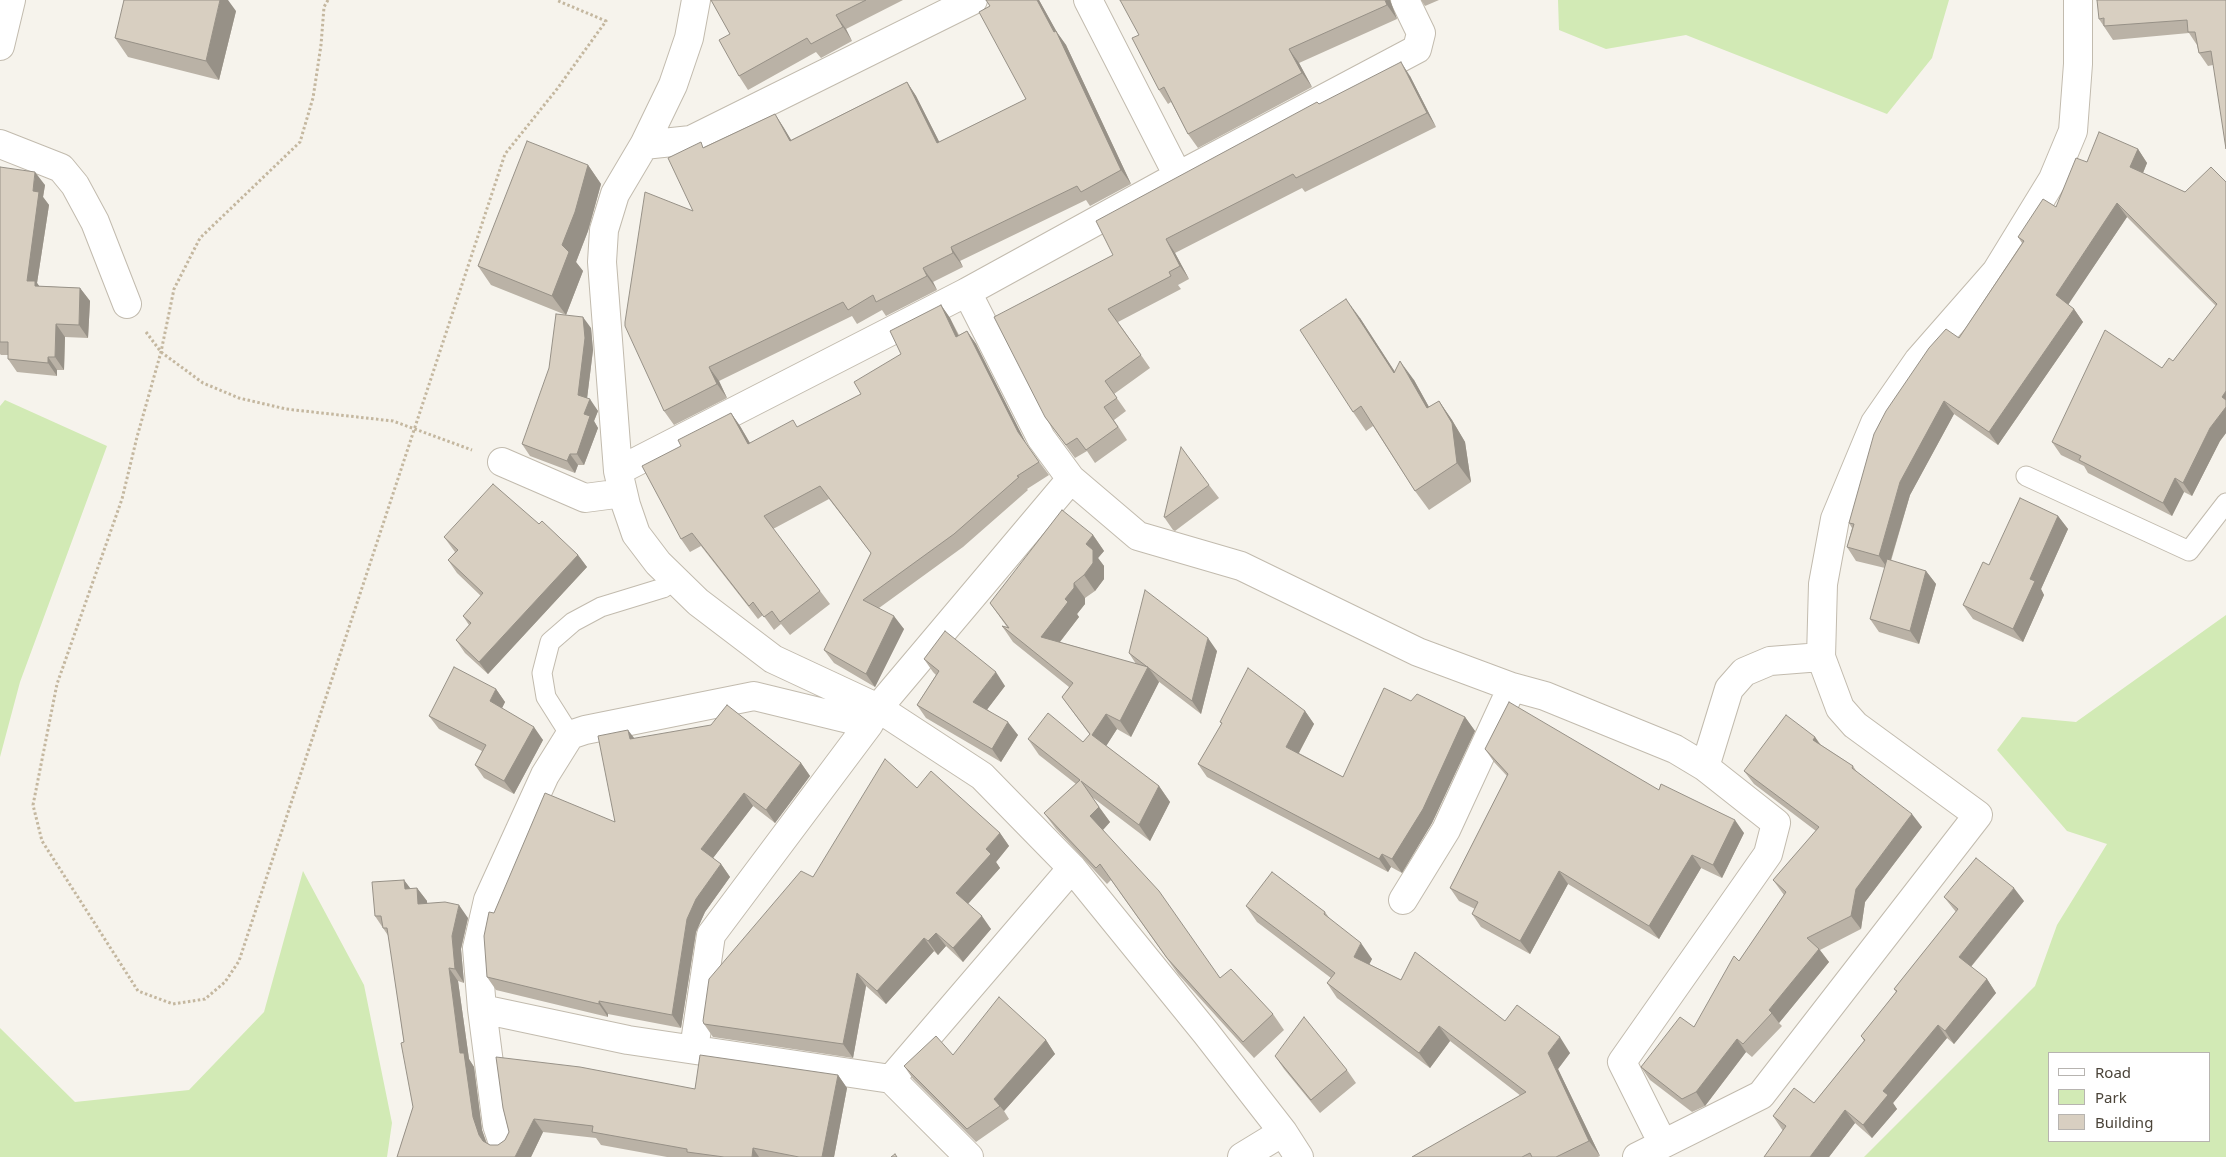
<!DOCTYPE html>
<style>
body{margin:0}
#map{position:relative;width:2226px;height:1157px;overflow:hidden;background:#f6f3ec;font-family:"Noto Sans",sans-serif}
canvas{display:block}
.legend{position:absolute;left:2048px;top:1052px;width:162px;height:90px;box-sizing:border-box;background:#fff;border:1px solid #b7b4b0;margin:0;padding:6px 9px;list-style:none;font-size:15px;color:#4b4439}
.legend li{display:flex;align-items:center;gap:10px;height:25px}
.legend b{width:25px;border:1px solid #b7b4b0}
</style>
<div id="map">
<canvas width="2226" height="1157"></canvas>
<ul class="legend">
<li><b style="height:6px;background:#fff"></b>Road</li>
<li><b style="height:14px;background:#d2eab5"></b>Park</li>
<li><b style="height:14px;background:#d8cfc1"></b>Building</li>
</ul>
</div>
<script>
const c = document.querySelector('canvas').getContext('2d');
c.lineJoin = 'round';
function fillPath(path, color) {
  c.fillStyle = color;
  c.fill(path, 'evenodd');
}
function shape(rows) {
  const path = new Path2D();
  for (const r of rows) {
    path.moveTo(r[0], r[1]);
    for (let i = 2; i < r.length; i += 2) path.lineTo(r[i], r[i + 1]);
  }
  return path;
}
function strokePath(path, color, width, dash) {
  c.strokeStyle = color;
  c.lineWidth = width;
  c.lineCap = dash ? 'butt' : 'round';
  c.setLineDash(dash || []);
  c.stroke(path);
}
fillPath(shape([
 [1558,0,1949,0,1932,58,1887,114,1686,35,1606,49,1559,30],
 [5,400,107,446,20,682,0,757,0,406],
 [2226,615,2226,1157,1864,1157,2035,986,2057,925,2107,844,2067,831,1997,750,2022,717,2076,722],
 [2050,1053,2210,1053,2210,1141,2050,1141],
 [303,871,364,985,392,1123,387,1157,0,1157,0,1028,75,1102,189,1090,264,1012]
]), '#d2eab5');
const lane = shape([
 [2026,476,2189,551,2226,503],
 [570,735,546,697,542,673,550,642,573,622,601,607,663,588,675,580]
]);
const street = shape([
 [696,0,689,38,673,85,644,145,615,194,604,230,602,262,618,471,626,505,636,534,658,563,698,602,773,659,878,708,982,776,1072,868,1206,1033,1283,1132,1299,1157],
 [1088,0,1178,176],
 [0,46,11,0],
 [0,144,61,168,75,185,95,222,127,304],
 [644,145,691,140,973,0],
 [967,292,1041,438,1071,479,1138,536,1241,566,1418,652,1512,687],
 [502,462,585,498,623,493],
 [618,471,967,292,1178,176,1417,49,1421,33,1405,0],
 [1705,767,1729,689,1744,672,1770,661,1821,657],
 [1403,900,1446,830,1512,687,1545,696,1675,749,1705,767,1776,823,1768,854,1622,1062,1663,1144],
 [482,1009,628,1040,891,1079,969,1157],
 [694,1049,711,935,869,724,878,708,1071,479],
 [891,1079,1072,868],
 [503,1143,497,1125,482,1009,477,948,488,900,545,775,570,735,585,730,754,696,869,724],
 [1242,1157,1283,1132],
 [1637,1157,1761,1095,1978,815,1855,725,1840,708,1821,657,1823,584,1835,519,1875,423,1918,361,1996,272,2053,179,2073,131,2078,64,2078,0]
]);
strokePath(lane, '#c2bbae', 21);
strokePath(street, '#c2bbae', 30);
strokePath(shape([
 [328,0,324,7,321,45,313,98,300,142,200,238,174,289,161,352,137,437,122,499,57,684,33,805,42,841,138,991,173,1004,205,999,225,982,239,961,505,154,557,89,606,21,556,0],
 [146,332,161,352,203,383,239,398,286,409,393,421,472,450]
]), '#c4b79f', 3, [2.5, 2.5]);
strokePath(lane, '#fff', 19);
strokePath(street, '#fff', 28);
fillPath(shape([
 [711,0,903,0,846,29,852,41,821,58,816,52,748,90,739,76,730,34],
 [986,0,1039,0,1056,31,1066,45,1131,184,1090,206,1086,200,960,261,963,267,933,282,937,290,886,316,882,310,857,324,852,316,719,381,727,398,674,425,664,411,693,211,704,147,775,114,791,140,907,82,916,96,939,142,1026,99,990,6],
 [1390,0,1397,19,1299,63,1312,87,1198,148,1188,134,1171,102,1168,104,1159,90,1139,35],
 [1421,0,1439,0,1425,6],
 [2226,0,2213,65,2208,66,2199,53,2197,45,2189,33,2113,40,2099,19],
 [236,11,219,80,128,57,115,38],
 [1410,76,1436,127,1305,192,1302,188,1175,253,1189,279,1178,285,1181,289,1118,322,1150,368,1114,394,1126,411,1114,420,1127,440,1095,463,1087,451,1075,458,1045,417,1113,255,1319,104],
 [2138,149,2147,163,2143,173,2185,192,2226,182,2226,433,2220,441,2192,496,2184,492,2172,516,2088,473,2084,466,2061,455,2052,442,2173,361,2216,306,2127,217,2068,304,2074,309,2083,322,1998,445,1954,414,1910,495,1891,561,1926,571,1936,584,1919,644,1879,632,1870,619,1885,568,1856,561,1847,547,1852,528,1849,523,1959,338,2022,243,2018,237,2056,207,2087,162],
 [588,165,601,184,588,231,576,262,583,271,566,315,491,285,478,266],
 [0,167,45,185,43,197,49,205,37,283,39,286,80,288,90,301,88,338,65,337,64,370,57,370,57,376,17,372,8,359,8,355,1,355,0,354],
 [941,305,950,318,959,335,967,331,976,344,1026,444,1049,475,1027,489,1028,490,963,547,879,608,904,629,875,687,834,663,824,650,871,553,829,499,773,529,830,604,790,635,781,624,774,630,763,615,758,619,701,546,690,552,681,539,681,446,731,413,740,426,750,443,798,427,861,394,901,354],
 [1360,318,1395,372,1414,380,1429,407,1439,401,1452,420,1465,442,1471,482,1429,510,1415,491,1373,426,1366,431,1353,412],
 [591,328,593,350,587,398,598,411,594,421,598,428,584,465,578,465,575,473,530,456,522,444],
 [1209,485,1219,498,1175,531,1173,530,1164,517],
 [2058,516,2068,529,2041,589,2044,595,2023,642,1973,619,1963,605,1989,565],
 [539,524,578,555,587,567,488,674,465,653,456,640,469,625,463,616,481,596,457,573,448,560,455,552,444,537],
 [1093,535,1104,551,1098,558,1104,566,1104,579,1095,591,1085,598,1085,604,1077,614,1079,617,1060,642,1136,664,1129,653,1217,651,1201,714,1158,681,1159,682,1131,737,1117,729,1106,746,1159,786,1170,802,1150,841,1092,797,1110,822,1103,830,1220,978,1273,1014,1284,1030,1254,1058,1178,974,1111,880,1107,884,1056,829,1044,813,1076,784,1039,755,1028,739,1083,742,1090,735,1062,697,1069,687,1013,642,1002,626,1007,627,990,603],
 [924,659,1005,686,987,709,1018,735,1001,762,926,718,917,705,936,675,933,672],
 [496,689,505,702,502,708,543,740,514,794,484,778,475,765,482,751,439,729,429,716],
 [1411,701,1465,717,1475,731,1432,823,1402,873,1391,867,1388,872,1207,777,1198,764,1222,724,1220,722,1305,711,1314,724,1299,753,1343,777],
 [1815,737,1821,745,1853,766,1857,772,1922,827,1865,902,1861,929,1820,950,1829,962,1779,1023,1782,1026,1752,1057,1746,1052,1705,1106,1692,1112,1650,1080,1641,1067,1694,1027,1784,895,1773,880,1816,831,1754,784,1744,771],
 [635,739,801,763,810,776,775,823,753,806,713,858,721,864,730,877,705,912,696,932,681,1028,608,1014,608,1017,496,990,487,977,494,913,615,822],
 [1485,749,1659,790,1744,833,1722,878,1701,868,1659,939,1568,884,1530,954,1481,927,1472,914,1475,909,1459,901,1450,888,1507,776,1494,762],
 [1000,833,1009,846,996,862,1000,868,968,904,991,929,963,962,946,946,938,955,934,951,886,1004,866,986,853,1058,713,1037,704,1024,813,877],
 [404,880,410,889,417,888,427,901,427,903,468,918,461,949,464,983,458,981,469,1059,474,1067,482,1130,487,1143,490,1145,498,1145,505,1140,509,1132,503,1108,838,1075,847,1088,834,1157,667,1157,601,1145,596,1138,543,1132,531,1157,397,1157,413,1107,389,937,375,916],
 [1944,897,2024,901,1971,967,1987,979,1996,993,1954,1044,1947,1038,1893,1103,1897,1109,1872,1138,1855,1123,1829,1157,1764,1157,1783,1131,1773,1116,1814,1103,1864,1041,1861,1036,1896,992,1894,989,1956,912],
 [1246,906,1325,912,1330,919,1372,959,1369,964,1401,980,1505,1021,1570,1053,1558,1069,1600,1156,1598,1157,1412,1157,1521,1096,1450,1041,1430,1068,1337,998,1327,983,1331,978,1257,922],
 [1046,1040,1055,1054,1004,1111,1009,1119,976,1142,913,1079,904,1066,953,1055],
 [1275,1056,1347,1070,1356,1083,1320,1113,1284,1069]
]), '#bab2a6');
fillPath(shape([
 [220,0,228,0,236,11,219,80,206,61],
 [1037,0,1039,0,1058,34,1056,31,1066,45,1131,184,1121,170,1054,32],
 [1385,0,1390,0,1397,19,1387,5],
 [836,15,846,29,852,41,843,27],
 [1289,49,1299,63,1312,87,1302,73],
 [1401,62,1410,76,1436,127,1427,113],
 [907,82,916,96,947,157,937,143],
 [775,114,784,128,800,155,790,141],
 [2138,149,2147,163,2140,180,2130,167],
 [588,165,601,184,588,231,576,262,583,271,566,315,552,296,562,245],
 [35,172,45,185,43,197,49,205,37,283,45,294,27,281,33,191],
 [2117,203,2127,217,2066,308,2056,295],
 [1166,239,1175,253,1189,279,1180,266],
 [951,247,960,261,963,267,953,253],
 [923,268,933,282,937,290,927,276],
 [80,288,90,301,88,338,79,325],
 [1346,299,1360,318,1408,392,1394,373],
 [941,305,950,318,965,350,956,337],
 [2074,309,2083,322,1998,445,1989,432],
 [583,317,591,328,593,350,586,407,578,395],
 [56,324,65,337,64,370,55,357],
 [967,331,976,344,1027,445,1018,432],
 [48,357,57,370,57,376,48,363],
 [1400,361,1414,380,1440,427,1427,408],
 [709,367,719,381,727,398,717,384],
 [2226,391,2226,403,2222,397],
 [590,399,598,411,594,421,598,428,584,465,577,454,584,414],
 [1439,401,1452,420,1465,442,1471,482,1457,463],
 [1944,401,1954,414,1910,495,1888,569,1879,556,1900,482],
 [2226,407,2226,433,2220,441,2192,496,2183,483,2210,428],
 [731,413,740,426,758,457,748,444],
 [570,454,578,465,575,473,567,461],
 [2175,478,2184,492,2172,516,2163,503],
 [2058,516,2068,529,2041,589,2044,595,2023,642,2013,629,2030,579],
 [1093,535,1104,551,1098,558,1104,566,1104,579,1095,591,1084,575,1086,544],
 [578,555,587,567,488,674,479,662],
 [1926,571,1936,584,1919,644,1910,631],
 [1074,583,1085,598,1085,604,1077,614,1079,617,1052,652,1041,637,1065,599],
 [894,616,904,629,875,687,866,674],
 [1208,638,1217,651,1201,714,1192,701],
 [1148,667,1159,682,1131,737,1120,721],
 [996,672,1005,686,983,715,973,702],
 [496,689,505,702,499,714,490,701],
 [1305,711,1314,724,1295,760,1286,747],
 [1106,714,1117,729,1103,751,1092,735],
 [1465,717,1475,731,1432,823,1402,873,1392,859],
 [1008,722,1018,735,1001,762,992,749],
 [534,727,543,740,514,794,504,781],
 [628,730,638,743,630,739],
 [1815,737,1824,751,1813,740],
 [801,763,810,776,775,823,766,810],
 [1159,786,1170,802,1150,841,1139,825],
 [744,793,753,806,710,862,701,849],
 [1099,807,1110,822,1101,832,1090,816],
 [1912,814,1922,827,1865,902,1861,929,1851,916,1856,889],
 [1735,820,1744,833,1722,878,1713,865],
 [1000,833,1009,846,996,862,1000,868,966,906,956,893,986,849],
 [1382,854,1391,867,1388,872,1379,859],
 [1692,855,1701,868,1659,939,1649,926],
 [721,864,730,877,705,912,696,932,681,1028,672,1015,687,919,696,899],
 [1559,871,1568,884,1530,954,1520,941],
 [404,880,414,893,405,889],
 [417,888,427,901,428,917,418,904],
 [2014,888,2024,901,1968,970,1959,957],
 [459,905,468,918,461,949,464,983,455,969,452,936],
 [982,916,991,929,963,962,953,948],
 [936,933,946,946,938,955,928,941],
 [924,938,934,951,886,1004,877,991],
 [1361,943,1372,959,1365,973,1354,957],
 [1819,949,1829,962,1779,1023,1769,1010],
 [449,968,458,981,469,1059,474,1067,482,1130,488,1148,479,1135,473,1117,460,1053],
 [857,973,866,986,853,1058,843,1044],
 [1987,979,1996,993,1954,1044,1945,1031],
 [599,1001,608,1014,608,1017,599,1004],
 [1938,1025,1947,1038,1893,1103,1897,1109,1872,1138,1863,1125,1883,1091],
 [1439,1026,1450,1041,1430,1068,1419,1053],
 [1560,1037,1570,1053,1558,1069,1600,1156,1589,1141,1548,1053],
 [1737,1039,1746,1052,1705,1106,1696,1092],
 [1046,1040,1055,1054,1004,1111,994,1099],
 [838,1075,847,1088,834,1157,822,1157],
 [1845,1110,1855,1123,1829,1157,1810,1157],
 [534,1119,543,1132,531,1157,515,1157],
 [753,1148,759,1157,752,1157]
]), '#979187');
const building = shape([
 [124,0,220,0,206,61,115,38,124,0],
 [711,0,866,0,836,15,843,27,811,44,807,38,739,76,719,40,730,34,711,0],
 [986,0,1037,0,1054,32,1056,31,1121,170,1081,192,1077,186,951,247,953,253,923,268,927,276,876,302,873,295,848,310,843,302,709,367,717,384,664,411,625,326,625,322,645,192,693,211,668,158,701,142,703,148,775,114,790,141,907,82,937,143,1026,99,979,12,990,6,986,0],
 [1120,0,1385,0,1387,5,1289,49,1302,73,1188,134,1164,87,1159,90,1132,38,1139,35,1120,0],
 [2097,0,2226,0,2226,149,2211,51,2199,53,2195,32,2188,32,2187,20,2104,26,2104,18,2099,19,2097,0],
 [1401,62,1427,113,1296,178,1293,174,1166,239,1180,266,1169,272,1171,276,1108,309,1141,355,1105,381,1117,398,1104,407,1118,427,1086,450,1077,438,1066,445,1045,417,994,317,1113,255,1096,221,1317,102,1319,104,1401,62],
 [2099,132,2138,149,2130,167,2185,192,2211,167,2226,182,2226,391,2222,397,2226,400,2226,407,2210,428,2183,483,2175,478,2163,503,2079,460,2081,456,2052,442,2105,330,2162,368,2169,358,2173,361,2217,304,2117,203,2056,295,2074,309,1989,432,1944,401,1900,482,1879,556,1847,547,1854,524,1849,523,1874,434,1886,411,1929,348,1946,329,1959,338,2024,241,2018,237,2043,199,2056,207,2076,158,2087,162,2099,132],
 [527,141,588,165,575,212,562,245,569,252,552,296,478,266,527,141],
 [0,167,35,172,33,191,39,192,27,281,35,281,35,286,80,288,79,325,56,324,55,357,48,357,48,363,8,359,8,342,0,342,0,167],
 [1346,299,1394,373,1400,361,1427,408,1439,401,1452,423,1457,463,1415,491,1361,406,1353,412,1300,330,1346,299],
 [941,305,956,337,967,331,1018,432,1039,462,1017,476,1019,477,954,534,863,600,894,616,866,674,824,650,871,553,820,486,764,516,820,591,780,622,772,611,764,617,753,602,749,606,692,533,681,539,642,466,681,446,678,440,731,413,748,444,793,420,797,427,861,394,854,382,901,354,890,331,941,305],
 [556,314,583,317,585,338,578,395,590,399,584,414,590,416,577,454,570,454,567,461,522,444,549,368,556,314],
 [1181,447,1209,485,1166,517,1164,517,1181,447],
 [493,484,539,524,542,521,578,555,479,662,456,640,471,623,463,616,483,593,448,560,458,550,444,537,493,484],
 [2020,498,2058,516,2030,579,2035,581,2013,629,1963,605,1983,562,1989,565,2020,498],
 [1062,510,1093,535,1086,544,1093,550,1093,563,1084,575,1074,583,1074,588,1065,599,1068,602,1041,637,1148,667,1120,721,1106,714,1092,735,1159,786,1139,825,1081,781,1099,807,1090,816,1159,891,1220,978,1231,969,1273,1014,1243,1042,1167,958,1100,864,1096,868,1044,813,1080,780,1028,739,1048,713,1083,742,1090,734,1062,697,1073,683,1002,626,1009,628,990,603,1062,510],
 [1887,559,1926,571,1910,631,1870,619,1887,559],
 [1145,590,1208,638,1192,701,1129,653,1145,590],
 [945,631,996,672,973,702,1008,722,992,749,917,705,939,671,924,659,945,631],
 [454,667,496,689,490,701,534,727,504,781,475,765,486,745,429,716,454,667],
 [1248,668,1305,711,1286,747,1343,777,1384,688,1411,701,1417,694,1465,717,1423,809,1392,859,1382,854,1379,859,1198,764,1222,723,1220,722,1248,668],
 [1509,702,1659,790,1661,784,1735,820,1713,865,1692,855,1649,926,1559,871,1520,941,1472,914,1478,902,1450,888,1508,774,1485,749,1509,702],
 [727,705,801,763,766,810,744,793,701,849,721,864,696,899,687,919,672,1015,599,1001,599,1004,487,977,484,936,489,912,494,913,545,793,615,822,598,736,628,730,630,739,711,725,727,705],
 [1786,715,1815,737,1813,740,1853,766,1852,768,1912,814,1856,889,1851,916,1807,938,1819,949,1769,1010,1772,1013,1743,1044,1737,1039,1696,1092,1682,1099,1641,1067,1680,1017,1694,1027,1734,956,1739,961,1786,892,1773,880,1819,827,1744,771,1786,715],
 [885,759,917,788,931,771,1000,833,986,849,991,854,956,893,982,916,953,948,936,933,928,941,924,938,877,991,857,973,843,1044,704,1024,703,1021,709,979,801,871,813,877,885,759],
 [1976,858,2014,888,1959,957,1987,979,1945,1031,1938,1025,1883,1091,1888,1095,1863,1125,1845,1110,1810,1157,1764,1157,1786,1126,1773,1116,1794,1088,1814,1103,1865,1040,1861,1036,1897,991,1894,989,1958,909,1944,897,1976,858],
 [1272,872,1325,912,1324,914,1361,943,1354,957,1401,980,1415,952,1505,1021,1517,1005,1560,1037,1548,1053,1589,1141,1556,1157,1532,1157,1530,1153,1522,1157,1412,1157,1526,1092,1439,1026,1419,1053,1327,983,1335,973,1246,906,1272,872],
 [404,880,405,889,417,888,418,904,445,902,459,905,452,936,455,969,449,968,460,1053,464,1053,473,1117,479,1135,483,1141,490,1145,498,1145,505,1140,509,1132,503,1108,496,1057,580,1067,695,1089,700,1055,838,1075,822,1157,799,1157,753,1148,752,1157,724,1157,687,1152,687,1149,592,1132,593,1126,534,1119,515,1157,397,1157,413,1107,401,1043,404,1042,387,928,383,928,381,916,375,916,372,882,404,880],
 [999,997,1046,1040,994,1099,1000,1106,967,1129,904,1066,936,1036,953,1055,999,997],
 [1304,1017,1347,1070,1311,1100,1275,1056,1304,1017],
 [895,1154,897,1157,891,1157,895,1154]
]);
fillPath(building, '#d8cfc1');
strokePath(building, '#979187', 1);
</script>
